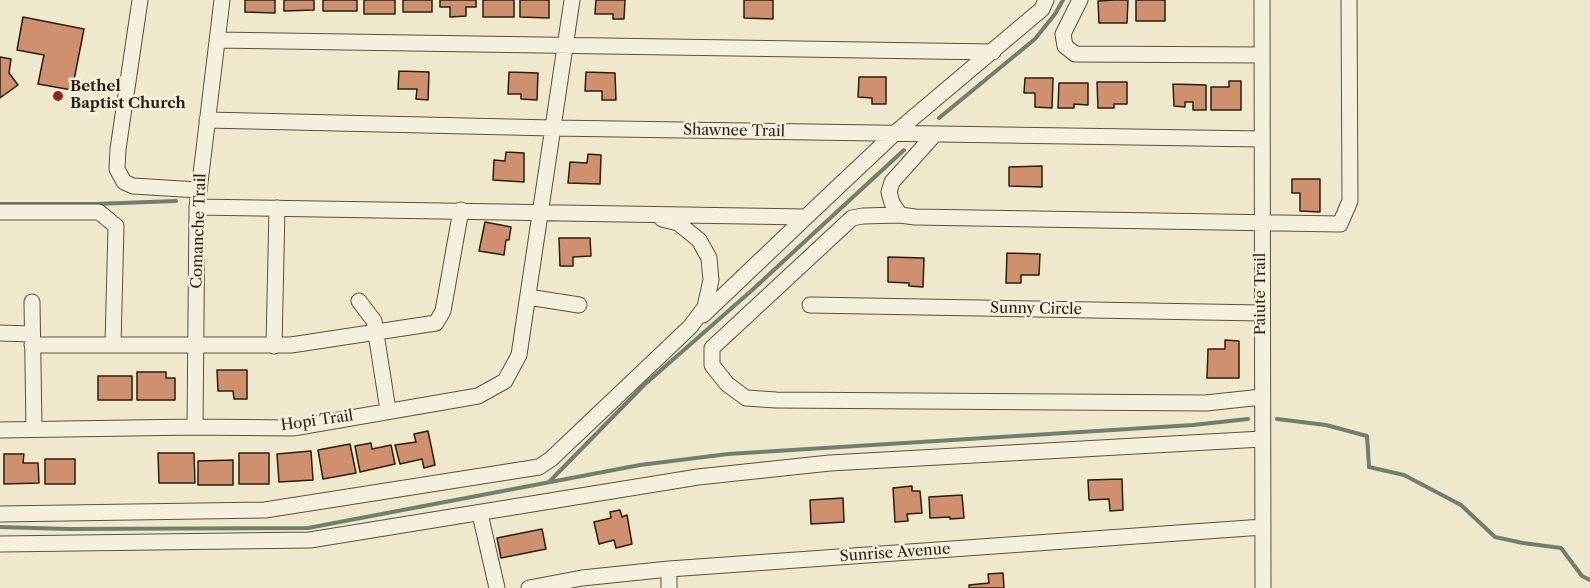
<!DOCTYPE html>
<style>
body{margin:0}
canvas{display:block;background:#efe8cd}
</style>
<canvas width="1590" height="588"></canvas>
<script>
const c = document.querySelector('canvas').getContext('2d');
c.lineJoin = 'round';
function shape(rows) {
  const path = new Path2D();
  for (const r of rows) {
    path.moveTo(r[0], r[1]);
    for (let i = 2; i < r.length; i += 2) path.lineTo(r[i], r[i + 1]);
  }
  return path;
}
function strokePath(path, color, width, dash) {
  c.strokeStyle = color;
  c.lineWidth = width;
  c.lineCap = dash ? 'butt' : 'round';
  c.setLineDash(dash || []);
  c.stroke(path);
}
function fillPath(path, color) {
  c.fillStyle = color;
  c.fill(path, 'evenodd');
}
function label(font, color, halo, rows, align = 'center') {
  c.font = font + ' "Libre Caslon Text",serif';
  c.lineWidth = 5;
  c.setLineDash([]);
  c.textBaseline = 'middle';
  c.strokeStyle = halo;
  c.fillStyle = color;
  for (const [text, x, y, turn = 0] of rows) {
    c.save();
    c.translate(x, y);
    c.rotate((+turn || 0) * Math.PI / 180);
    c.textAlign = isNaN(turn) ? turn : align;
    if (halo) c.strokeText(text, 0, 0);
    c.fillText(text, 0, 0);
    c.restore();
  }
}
strokePath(shape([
 [939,118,1035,39,1055,14,1063,0],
 [0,204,94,204,176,201],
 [1277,419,1326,425,1367,436,1369,467,1404,475,1461,505,1495,537,1523,543,1561,548,1582,576,1590,580],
 [550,481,644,385,750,292,904,150],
 [0,527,68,529,308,528,640,465,728,454,1193,425,1248,419]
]), '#6f8071', 4);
const building = shape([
 [245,0,275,0,275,13,245,12,245,0],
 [284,0,314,0,314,10,284,11,284,0],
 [323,0,357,0,357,11,323,11,323,0],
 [364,0,395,0,395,14,364,14,364,0],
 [403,0,432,0,432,12,403,12,403,0],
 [440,0,476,0,476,7,466,7,466,16,450,17,450,7,440,7,440,0],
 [483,0,514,0,514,17,483,17,483,0],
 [520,0,549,0,549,18,520,17,520,0],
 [596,0,625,0,624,19,613,19,613,14,595,14,596,0],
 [744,0,773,0,773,19,744,18,744,0],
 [1114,0,1128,0,1127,23,1099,23,1098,1,1114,0],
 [1136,0,1165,0,1165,21,1136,21,1136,0],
 [23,17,84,29,72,90,38,84,44,55,17,50,23,17],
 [0,57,11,59,9,73,18,85,0,98,0,57],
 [399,71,429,72,428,100,416,99,417,89,398,89,399,71],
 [509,72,538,73,537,100,521,99,521,94,508,94,509,72],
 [586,72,615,73,616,100,602,100,602,91,585,91,586,72],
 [859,77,886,77,886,104,872,104,872,98,858,97,859,77],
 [1025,78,1053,78,1052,108,1035,107,1035,93,1024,93,1025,78],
 [1229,81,1241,81,1241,110,1211,110,1211,87,1229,87,1229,81],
 [1097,82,1127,82,1127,104,1114,104,1114,108,1098,108,1097,82],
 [1059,83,1088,83,1088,105,1074,104,1074,108,1058,108,1059,83],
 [1173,84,1206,85,1206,110,1193,110,1193,102,1185,102,1185,107,1174,106,1173,84],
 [506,152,524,153,524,182,493,180,494,160,505,161,506,152],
 [588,154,601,155,600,184,568,183,570,162,587,163,588,154],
 [1042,166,1042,187,1009,186,1009,167,1042,166],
 [1292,179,1320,179,1320,212,1300,211,1300,193,1292,193,1292,179],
 [485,222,511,227,509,240,506,240,504,255,479,251,485,222],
 [559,238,590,238,591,256,573,257,573,266,560,266,559,238],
 [1007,253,1040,254,1039,275,1021,275,1021,283,1006,283,1007,253],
 [888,257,924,258,923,287,909,286,909,283,888,282,888,257],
 [1225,340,1239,341,1239,378,1207,378,1208,349,1225,349,1225,340],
 [217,370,247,370,247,399,234,399,233,391,218,391,217,370],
 [137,372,166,372,166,378,175,378,175,400,137,400,137,372],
 [98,376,132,376,132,400,98,400,98,376],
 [428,431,435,465,424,468,422,459,400,464,395,445,416,442,414,434,428,431],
 [371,443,372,449,391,445,395,464,360,472,355,446,371,443],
 [350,444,356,473,323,479,318,450,350,444],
 [311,451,313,480,279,482,277,454,311,451],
 [158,453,194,453,195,483,159,483,158,453],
 [239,453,269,453,269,484,239,484,239,453],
 [4,454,24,454,23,463,38,463,39,483,4,484,4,454],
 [45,459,75,459,75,484,45,484,45,459],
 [233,460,233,485,198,485,198,461,233,460],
 [1122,479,1123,510,1110,511,1109,499,1089,500,1088,480,1122,479],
 [912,486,912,491,920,491,922,513,907,514,908,521,895,522,893,488,912,486],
 [962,495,964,518,950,519,950,517,930,518,929,497,962,495],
 [843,498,844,522,811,524,810,500,843,498],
 [620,510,622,517,627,515,632,544,616,548,614,540,599,544,594,522,611,518,610,512,620,510],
 [542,529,546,549,501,558,497,538,542,529],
 [1003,573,1004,588,969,588,969,585,989,583,988,574,1003,573]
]);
fillPath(building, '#ce906e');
strokePath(building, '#2c1e10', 1.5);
const minor = shape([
 [140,0,118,149,117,169,124,182,133,186,198,190],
 [1080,0,1063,34,1065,46,1075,54,1262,55],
 [1262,0,1263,588],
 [217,40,993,52],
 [207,120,553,128,1261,139],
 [935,134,892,182,889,192,892,203,900,215,915,217,1340,224,1350,201,1349,0],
 [197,207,806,217,895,133,1042,9,1046,0],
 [0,212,99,212,116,226,113,345],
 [900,215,863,216,852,218,712,348,712,365,727,384,746,398,776,400,1206,403,1262,397],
 [528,297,579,305],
 [359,301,374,321,388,410],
 [32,302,34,429],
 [810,305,1261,313],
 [703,315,806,217],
 [0,333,32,334],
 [32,345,291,345,436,323,443,311,461,210],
 [274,346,277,208],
 [195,427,197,207,222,0],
 [0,430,195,427,293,428,478,396,505,381,519,355,572,0],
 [0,514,265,510,539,467,551,459,690,327,705,307,711,280,709,258,699,240,678,223,662,219],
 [480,514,497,588],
 [0,544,310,540,698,477,830,463,1262,439],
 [669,569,669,588],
 [529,588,582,578,669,569,1263,527]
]);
strokePath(minor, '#5d503f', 17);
strokePath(minor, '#f5f0de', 15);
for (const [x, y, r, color] of [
 [58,96,6,"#8f2418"]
]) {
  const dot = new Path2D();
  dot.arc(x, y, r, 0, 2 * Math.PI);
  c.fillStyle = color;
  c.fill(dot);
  strokePath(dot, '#f5f0de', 2);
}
label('bold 15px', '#2c1e10', '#f5f0de', [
 ["Bethel",70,87],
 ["Baptist Church",70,104]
], 'left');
label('15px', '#2c1e10', '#f5f0de', [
 ["Shawnee Trail",734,131,1],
 ["Comanche Trail",199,231,-88],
 ["Paiute Trail",1261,294,-90],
 ["Sunny Circle",1036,309,1],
 ["Hopi Trail",317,421,-8],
 ["Sunrise Avenue",895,553,-4]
]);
</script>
